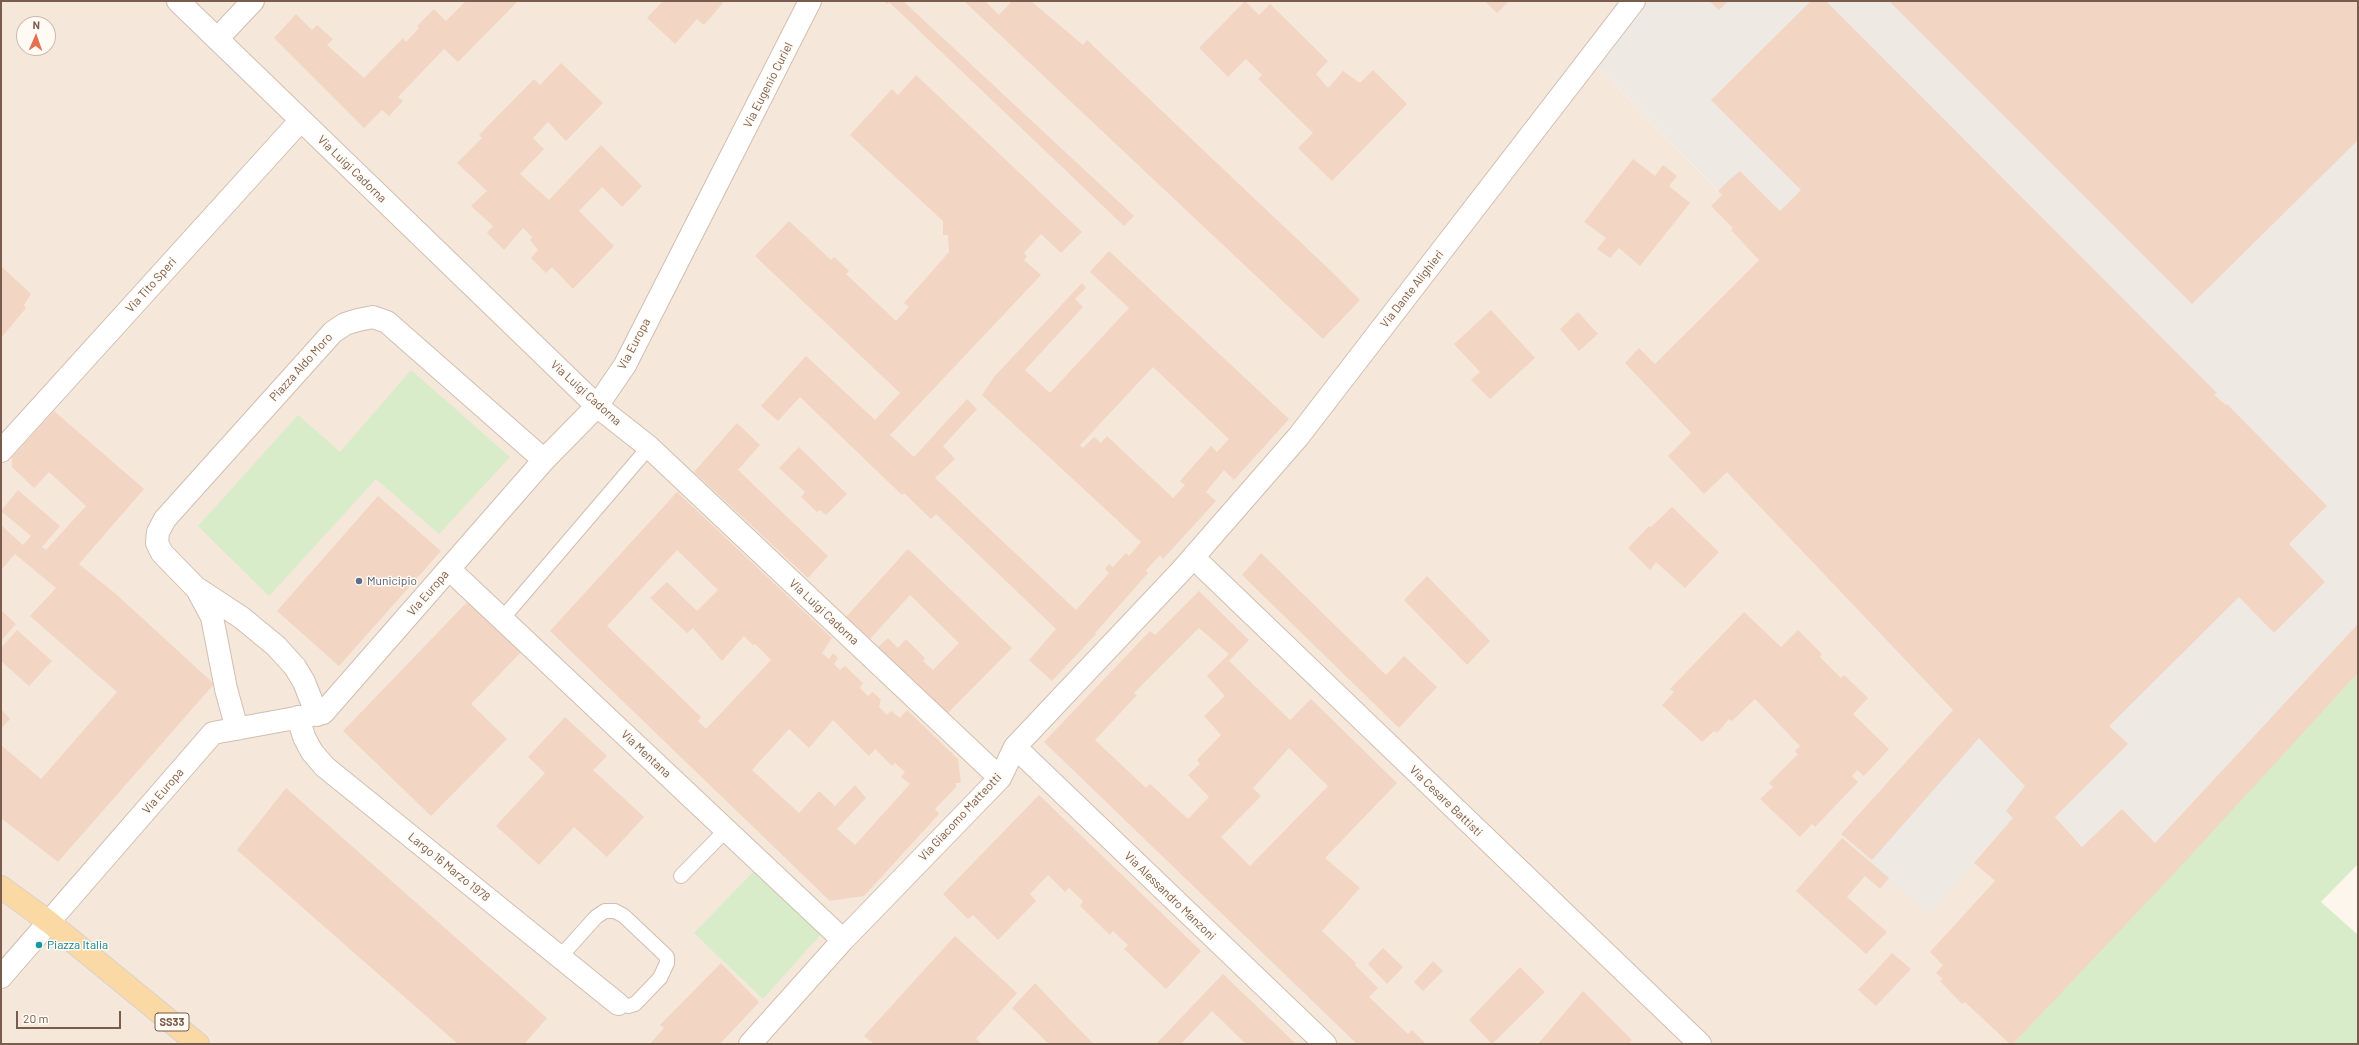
<!DOCTYPE html>
<style>
body{margin:0}
#map{position:relative;width:2359px;height:1045px;overflow:hidden;background:#fdf6ec;font-family:Barlow,sans-serif}
canvas{display:block}
.frame{position:absolute;inset:0;border:2px solid #7a5c4d;pointer-events:none}
.north{position:absolute;left:16px;top:16px;width:40px;height:40px;box-sizing:border-box;background:#fffaf3;border:1px solid #cabbb1;border-radius:50%;rotate:2deg;font-size:11px;font-weight:700;line-height:16px;text-align:center;color:#7a5c4d}
.north::after{content:'';display:block;margin:auto;width:14px;height:18px;background:#e76f51;clip-path:polygon(50% 0,100% 100%,50% 72%,0 100%)}
.scale{position:absolute;left:16px;top:1011px;width:105px;height:18px;box-sizing:border-box;border:2px solid #7a5c4d;border-top:0;padding-left:5px;font-size:12px;line-height:14px;white-space:nowrap;color:#7a5c4d;-webkit-text-stroke:3px #fffaf3;paint-order:stroke}
</style>
<div id="map">
<canvas width="2359" height="1045"></canvas>
<div class="frame"></div>
<div class="north">N</div>
<div class="scale">20 m</div>
</div>
<script>
const c = document.querySelector('canvas').getContext('2d');
c.lineJoin = 'round';
function fillPath(path, color) {
  c.fillStyle = color;
  c.fill(path, 'evenodd');
}
function shape(rows) {
  const path = new Path2D();
  for (const r of rows) {
    path.moveTo(r[0], r[1]);
    for (let i = 2; i < r.length; i += 2) path.lineTo(r[i], r[i + 1]);
  }
  return path;
}
function strokePath(path, color, width, dash) {
  c.strokeStyle = color;
  c.lineWidth = width;
  c.lineCap = dash ? 'butt' : 'round';
  c.setLineDash(dash || []);
  c.stroke(path);
}
function label(font, color, halo, rows, align = 'center') {
  c.font = font + ' Barlow,sans-serif';
  c.lineWidth = 3;
  c.setLineDash([]);
  c.textBaseline = 'middle';
  c.strokeStyle = halo;
  c.fillStyle = color;
  for (const [text, x, y, turn = 0] of rows) {
    c.save();
    c.translate(x, y);
    c.rotate((+turn || 0) * Math.PI / 180);
    c.textAlign = isNaN(turn) ? turn : align;
    if (halo) c.strokeText(text, 0, 0);
    c.fillText(text, 0, 0);
    c.restore();
  }
}
fillPath(shape([
 [1,1,1622,1,1296,432,1000,778,1193,564,1692,1044,198,1044,1,879],
 [24,24,48,24,48,48,24,48],
 [1594,63,1722,195,1759,260,1655,364,1639,349,1625,363,1953,710,1842,834,1872,860,1974,863,1995,881,2055,817,2140,909,2013,1044,1707,1044,1200,557],
 [1,891,190,1044,1,1044]
]), '#f5e8da');
fillPath(shape([
 [1643,1,2358,1,2358,673,2140,909,2055,817,1995,881,1974,863,1928,915,1841,834,1952,710,1625,363,1639,348,1655,363,1773,247,1594,63]
]), '#efe9e4');
fillPath(shape([
 [411,370,510,457,439,534,376,479,269,596,198,526,298,415,340,452],
 [2358,673,2358,864,2321,902,2358,935,2358,1044,2013,1044],
 [755,870,821,934,763,999,694,933]
]), '#d8ecc9');
fillPath(shape([
 [466,1,518,1,458,62,444,49,398,97,403,101,389,116,382,110,364,128,274,38,296,14,312,30,317,25,333,39,327,45,364,78,403,38,406,42,419,28,417,26,434,9,446,21],
 [663,1,721,1,723,3,704,25,697,19,675,44,647,18],
 [884,1,903,1,1134,216,1124,226,889,2,887,4],
 [964,1,985,1,999,15,1012,1,1031,1,1083,45,1087,40,1333,273,1360,300,1323,339],
 [1245,1,1259,15,1270,4,1328,61,1316,74,1328,88,1343,71,1360,83,1373,70,1407,104,1332,181,1298,148,1313,133,1258,79,1262,75,1246,59,1228,77,1199,48],
 [1485,1,1509,1,1497,13],
 [1709,1,1728,1,1719,10],
 [1811,1,1826,1,2217,393,2214,395,2226,405,2227,404,2327,506,2289,544,2325,582,2274,633,2239,597,2109,726,2128,744,2055,817,2082,847,2122,809,2155,843,2358,624,2358,673,2179,868,2013,1044,2010,1044,1965,1002,1962,1004,1940,981,1943,979,1936,973,1943,965,1930,952,1995,881,1974,863,2013,818,2006,811,2025,786,1979,738,1872,860,1841,834,1953,710,1727,472,1704,494,1668,456,1691,433,1625,363,1639,348,1655,364,1759,260,1731,230,1733,228,1711,206,1722,195,1718,191,1728,181,1740,171,1780,211,1801,190,1711,100],
 [1889,1,2358,1,2358,140,2192,304],
 [561,63,603,103,566,141,548,122,533,138,544,149,520,174,549,200,601,145,642,186,622,207,602,187,579,211,614,246,573,289,552,267,546,273,531,258,538,250,530,240,532,237,523,228,504,250,487,233,493,226,471,206,487,191,457,163,482,138,479,135,534,79,540,85],
 [916,75,1082,232,1061,253,1041,234,1024,253,1027,257,1024,260,1041,275,890,435,914,457,967,399,977,409,943,446,955,459,935,478,1076,610,1109,573,1105,569,1109,564,1113,567,1126,553,1129,556,1141,542,982,395,994,377,1082,283,1086,288,1075,299,1083,307,1025,370,1050,393,1129,308,1090,272,1109,251,1289,419,1234,480,1224,470,1206,492,1216,501,1163,559,1160,555,1149,567,1146,570,1148,573,1095,633,1096,634,1052,681,1029,660,1056,629,936,514,931,519,904,493,902,495,800,397,778,421,761,406,806,356,875,420,900,393,755,256,789,221,831,260,834,257,849,271,846,274,896,321,909,307,904,303,949,252,948,235,943,235,943,221,850,135,892,89,898,95],
 [1153,367,1229,439,1217,452,1211,446,1180,481,1185,485,1173,498,1107,436,1101,443,1094,437,1083,448,1080,445],
 [1633,159,1655,176,1663,165,1677,176,1669,186,1690,203,1640,266,1619,248,1610,258,1597,249,1606,238,1584,222],
 [1,266,31,294,24,305,26,308,1,338],
 [1491,310,1535,358,1490,399,1471,380,1480,372,1454,344],
 [1578,312,1598,334,1579,351,1560,329],
 [54,411,144,489,79,564,117,595,214,684,58,862,1,818,1,745,41,779,117,692,30,616,56,588,15,554,1,570,1,525,23,545,31,536,1,511,18,490,60,526,42,547,46,550,86,506,49,472,34,488,12,467,12,457],
 [737,423,760,445,738,470,828,556,808,578,694,472],
 [799,447,847,494,826,515,820,510,817,512,801,497,805,492,779,468],
 [677,492,832,638,822,653,829,659,833,653,838,658,834,664,840,670,845,666,863,683,860,688,868,696,873,692,881,700,879,707,887,715,891,711,900,718,907,710,958,759,961,783,956,783,956,787,935,809,939,814,864,896,830,901,550,631],
 [677,550,718,590,697,611,667,582,650,598,687,633,693,628,722,661,744,636,753,645,755,644,771,660,706,729,698,721,701,717,607,626],
 [833,720,869,756,875,749,892,766,895,763,905,772,901,777,910,784,855,845,837,829,866,798,855,785,835,806,819,791,799,813,752,770,789,729,809,748],
 [378,496,441,551,339,666,277,611],
 [1672,507,1719,552,1685,588,1656,562,1650,570,1628,548,1649,526,1651,527],
 [908,549,1012,648,946,715,878,647,888,638,898,648,906,639,925,658,923,661,933,670,959,643,910,595,870,639,846,617],
 [1261,553,1386,675,1404,656,1437,687,1399,728,1242,575],
 [1427,576,1490,641,1467,665,1404,600],
 [1199,591,1249,640,1229,661,1290,720,1311,699,1397,783,1325,858,1360,888,1322,931,1356,963,1355,965,1378,988,1369,997,1408,1034,1412,1030,1426,1044,1357,1044,1044,742,1150,631,1155,635],
 [1199,628,1229,654,1207,676,1225,696,1204,716,1221,735,1197,760,1200,764,1188,775,1209,797,1188,819,1150,784,1146,788,1095,740,1137,695,1134,693],
 [1289,748,1328,786,1250,866,1221,837,1261,796,1253,788],
 [470,599,523,650,471,704,507,739,431,816,343,731],
 [1,610,16,624,1,641],
 [1744,612,1781,647,1798,630,1822,654,1820,657,1841,678,1844,675,1868,698,1853,714,1889,749,1864,776,1857,770,1852,776,1858,782,1815,827,1812,824,1800,837,1760,799,1773,787,1769,783,1798,754,1795,751,1800,746,1755,699,1732,721,1729,719,1717,733,1714,731,1702,742,1662,705,1674,692,1670,689],
 [17,630,52,661,29,686,1,661,1,648],
 [1,709,10,719,1,729],
 [565,717,607,756,593,770,644,817,607,857,574,827,539,865,496,826,545,773,528,757],
 [286,788,547,1018,525,1043,526,1044,458,1044,237,850],
 [1039,795,1201,951,1166,989,1124,949,1128,945,1113,931,1110,935,1080,906,1083,901,1069,888,1065,892,1048,875,1030,894,1036,901,998,940,973,915,968,919,943,894],
 [1842,838,1889,878,1880,889,1865,876,1847,897,1887,932,1866,954,1796,891],
 [955,936,1017,993,976,1039,982,1044,874,1044,864,1036],
 [1383,948,1403,967,1387,984,1368,964],
 [1892,953,1911,969,1876,1006,1858,990],
 [1433,961,1443,971,1423,991,1414,982],
 [721,963,759,1002,720,1044,650,1044,664,1028,660,1025],
 [1520,967,1545,992,1492,1044,1469,1020],
 [1223,974,1296,1044,1246,1044,1212,1011,1181,1044,1156,1044],
 [1035,983,1070,1020,1094,1044,1049,1044,1012,1008],
 [1583,991,1632,1040,1628,1044,1538,1044]
]), '#f3d5c3');
const service = shape([
 [502,619,649,447],
 [681,876,726,830],
 [560,957,596,917,605,911,615,911,624,916,661,951,667,957,667,963,660,978,635,1004,628,1006,618,1004]
]);
const minor = shape([
 [178,1,597,406,649,447,1000,778],
 [217,39,253,1],
 [1,451,301,120],
 [1193,557,1700,1044],
 [449,569,843,940],
 [198,589,242,618,276,646,295,667,304,682,317,715],
 [298,717,304,737,312,752,325,767,618,1004],
 [237,729,226,689,212,617,197,589,162,553,157,543,158,532,165,519,333,332,345,324,358,320,373,317,387,322,544,460],
 [1015,747,1325,1044],
 [1,977,213,733,323,713,544,460,597,406,625,365,810,1],
 [750,1044,843,940,1000,778,1015,747,1182,570,1298,437,1634,1]
]);
const primary = shape([
 [1,887,49,922,198,1044]
]);
strokePath(service, '#d1beb0', 16);
strokePath(minor, '#d1beb0', 24);
strokePath(primary, '#dad1cd', 24);
strokePath(service, '#fff', 14);
strokePath(minor, '#fff', 22);
strokePath(primary, '#fbd9a5', 22);
for (const [x, y, r, color] of [
 [359,581,4,"#5c6f8a"],
 [39,945,4,"#0f9aa8"]
]) {
  const dot = new Path2D();
  dot.arc(x, y, r, 0, 2 * Math.PI);
  c.fillStyle = color;
  c.fill(dot);
  strokePath(dot, '#fffaf3', 1.5);
}
for (const [x, y, w] of [
 [172,1022,34]
]) {
  const box = new Path2D();
  box.roundRect(x - w / 2, y - 9, w, 18, 3);
  c.fillStyle = '#fffaf3';
  c.fill(box);
  strokePath(box, '#7a5c4d', 1);
}
label('bold 11px', '#7a5c4d', null, [
 ["SS33",172,1022]
]);
label('12px', '#7a5c4d', '#fffaf3', [
 ["Via Eugenio Curiel",768,85,-63],
 ["Via Luigi Cadorna",352,169,44],
 ["Via Tito Speri",151,285,-48],
 ["Via Dante Alighieri",1412,289,-52],
 ["Via Europa",634,344,-62],
 ["Piazza Aldo Moro",301,367,-48],
 ["Via Luigi Cadorna",586,393,42],
 ["Via Europa",428,593,-49],
 ["Via Luigi Cadorna",824,612,43],
 ["Via Mentana",646,754,43],
 ["Via Europa",163,791,-49],
 ["Via Cesare Battisti",1446,801,44],
 ["Via Giacomo Matteotti",960,817,-47],
 ["Largo 16 Marzo 1978",449,867,39],
 ["Via Alessandro Manzoni",1170,896,44]
]);
label('12px', '#4e5e75', '#fffaf3', [
 ["Municipio",367,581]
], 'left');
label('12px', '#0d838f', '#fffaf3', [
 ["Piazza Italia",47,945]
], 'left');
</script>
